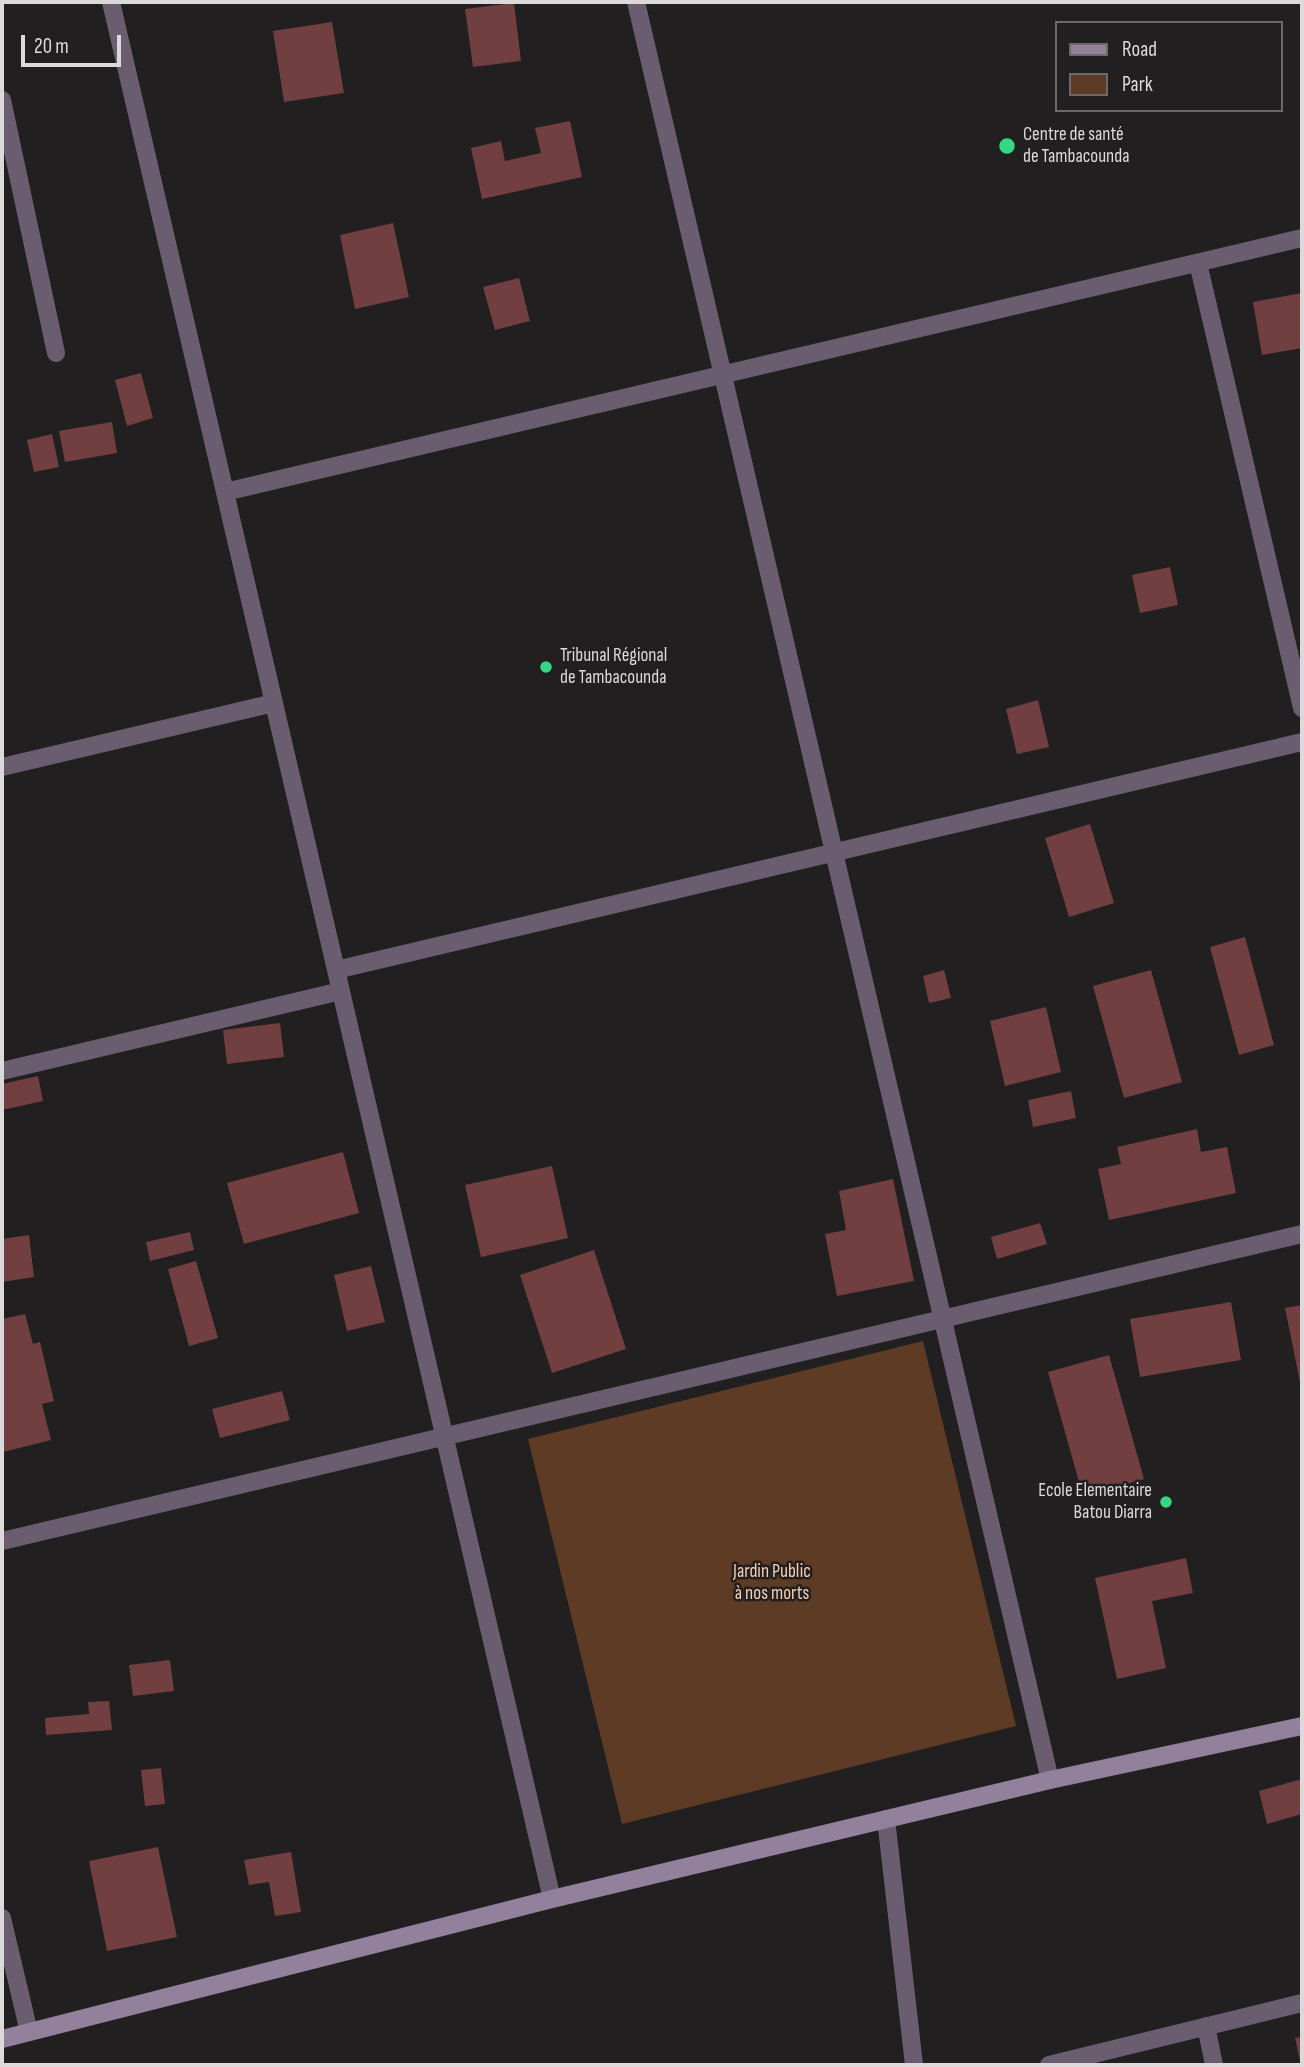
<!DOCTYPE html>
<meta charset="utf-8">
<style>
body{margin:0}
#map{position:relative;width:1304px;height:2067px;overflow:hidden;background:#211f20;font-family:"Sofia Sans Condensed",sans-serif}
canvas{display:block}
.frame{position:absolute;inset:0;border:4px solid #dbd9da;pointer-events:none}
.legend{position:absolute;left:1055px;top:21px;width:228px;height:91px;box-sizing:border-box;background:#211f20;border:2px solid #6b696a;margin:0;padding:9px 12px;list-style:none;font-size:21px;color:#dbd9da}
.legend li{display:flex;align-items:center;gap:14px;height:35px}
.legend b{width:35px;border:2px solid #6b696a}
.scale{position:absolute;left:21px;top:35px;width:100px;height:32px;box-sizing:border-box;border:4px solid #dbd9da;border-top:0;padding-left:9px;font-size:21px;line-height:24px;white-space:nowrap;color:#dbd9da;-webkit-text-stroke:5px #211f20;paint-order:stroke}
</style>
<div id="map">
<canvas width="1304" height="2067"></canvas>
<div class="frame"></div>
<ul class="legend">
<li><b style="height:9px;background:#92809c"></b>Road</li>
<li><b style="height:19px;background:#5e3b24"></b>Park</li>
</ul>
<div class="scale">20 m</div>
</div>
<script>
const c = document.querySelector('canvas').getContext('2d');
c.lineJoin = 'round';
function fillPath(path, color) {
  c.fillStyle = color;
  c.fill(path, 'evenodd');
}
function shape(rows) {
  const path = new Path2D();
  for (const r of rows) {
    path.moveTo(r[0], r[1]);
    for (let i = 2; i < r.length; i += 2) path.lineTo(r[i], r[i + 1]);
  }
  return path;
}
function strokePath(path, color, width, dash) {
  c.strokeStyle = color;
  c.lineWidth = width;
  c.lineCap = dash ? 'butt' : 'round';
  c.setLineDash(dash || []);
  c.stroke(path);
}
function label(font, color, halo, rows, align = 'center') {
  c.font = font + ' "Sofia Sans Condensed",sans-serif';
  c.lineWidth = 5;
  c.setLineDash([]);
  c.textBaseline = 'middle';
  c.strokeStyle = halo;
  c.fillStyle = color;
  for (const [text, x, y, turn = 0] of rows) {
    c.save();
    c.translate(x, y);
    c.rotate((+turn || 0) * Math.PI / 180);
    c.textAlign = isNaN(turn) ? turn : align;
    if (halo) c.strokeText(text, 0, 0);
    c.fillText(text, 0, 0);
    c.restore();
  }
}
fillPath(shape([
 [923,1341,1016,1726,622,1824,528,1439]
]), '#5e3b24');
fillPath(shape([
 [514,3,521,61,473,67,465,9],
 [332,22,344,93,284,102,273,31],
 [570,121,582,177,482,199,471,148,501,141,505,161,541,153,535,128],
 [393,223,409,297,355,309,340,235],
 [519,278,530,321,495,330,483,287],
 [1302,293,1302,348,1262,355,1253,302],
 [141,373,153,418,127,426,115,380],
 [112,422,117,453,65,462,59,431],
 [52,434,59,467,34,472,27,440],
 [1170,567,1178,605,1140,613,1132,575],
 [1038,700,1049,747,1017,754,1006,709],
 [1090,824,1114,903,1069,917,1045,838],
 [1245,937,1274,1045,1239,1055,1210,947],
 [944,970,951,998,929,1003,923,976],
 [1151,970,1182,1082,1124,1098,1093,986],
 [1046,1007,1061,1072,1005,1086,990,1021],
 [280,1023,284,1057,227,1064,223,1030],
 [38,1076,43,1101,2,1110,2,1084],
 [1071,1091,1076,1118,1033,1127,1028,1100],
 [1197,1129,1201,1152,1227,1147,1236,1193,1109,1220,1098,1169,1121,1164,1117,1147],
 [343,1152,359,1213,244,1244,227,1183],
 [552,1166,568,1238,481,1257,465,1185],
 [893,1179,914,1281,837,1296,825,1234,846,1230,839,1191],
 [1040,1223,1047,1244,997,1259,991,1237],
 [190,1232,194,1250,150,1261,146,1242],
 [29,1235,34,1277,2,1282,2,1239],
 [594,1250,626,1349,552,1373,520,1275],
 [196,1261,218,1338,189,1346,168,1269],
 [371,1266,385,1322,347,1331,334,1275],
 [1231,1302,1241,1360,1140,1377,1130,1319],
 [1302,1305,1302,1387,1301,1387,1285,1308],
 [25,1314,33,1344,40,1342,54,1401,42,1404,51,1440,3,1452,2,1319],
 [1109,1355,1144,1479,1083,1496,1048,1372],
 [282,1391,290,1420,220,1438,212,1409],
 [1186,1558,1193,1593,1152,1601,1166,1668,1117,1679,1095,1578],
 [170,1660,174,1691,133,1696,129,1665],
 [109,1701,112,1730,46,1735,45,1718,89,1714,88,1702],
 [161,1768,165,1804,145,1806,141,1770],
 [1302,1779,1302,1814,1267,1824,1259,1791],
 [158,1847,177,1937,107,1951,89,1861],
 [291,1852,301,1912,275,1916,269,1882,249,1885,244,1860],
 [1302,2037,1302,2065,1301,2065,1295,2038]
]), '#713f3f');
strokePath(shape([
 [2,100,56,353]
]), '#695d6f', 18);
strokePath(shape([
 [111,2,552,1899],
 [636,2,1050,1780],
 [1198,263,1302,708],
 [225,492,1302,238],
 [2,767,274,703],
 [336,970,1302,742],
 [2,1071,341,991],
 [2,1541,1302,1234],
 [886,1819,914,2065],
 [2,1918,29,2032],
 [1206,2026,1214,2065],
 [1049,2065,1302,2003]
]), '#695d6f', 18);
strokePath(shape([
 [2,2039,552,1899,1050,1780,1302,1726]
]), '#92809c', 18);
for (const [x, y, r, color] of [
 [1007,146,9,"#35d881"],
 [546,667,7,"#35d881"],
 [1166,1502,7,"#35d881"]
]) {
  const dot = new Path2D();
  dot.arc(x, y, r, 0, 2 * Math.PI);
  c.fillStyle = color;
  c.fill(dot);
  strokePath(dot, '#211f20', 2.5);
}
label('19px', '#dbd9da', '#211f20', [
 ["Centre de santé",1023,135],
 ["de Tambacounda",1023,157],
 ["Tribunal Régional",560,656],
 ["de Tambacounda",560,678],
 ["Ecole Elementaire",1152,1491,"right"],
 ["Batou Diarra",1152,1513,"right"]
], 'left');
label('19px', '#f9cfb4', '#211f20', [
 ["Jardin Public",772,1572],
 ["à nos morts",772,1594]
]);
</script>
